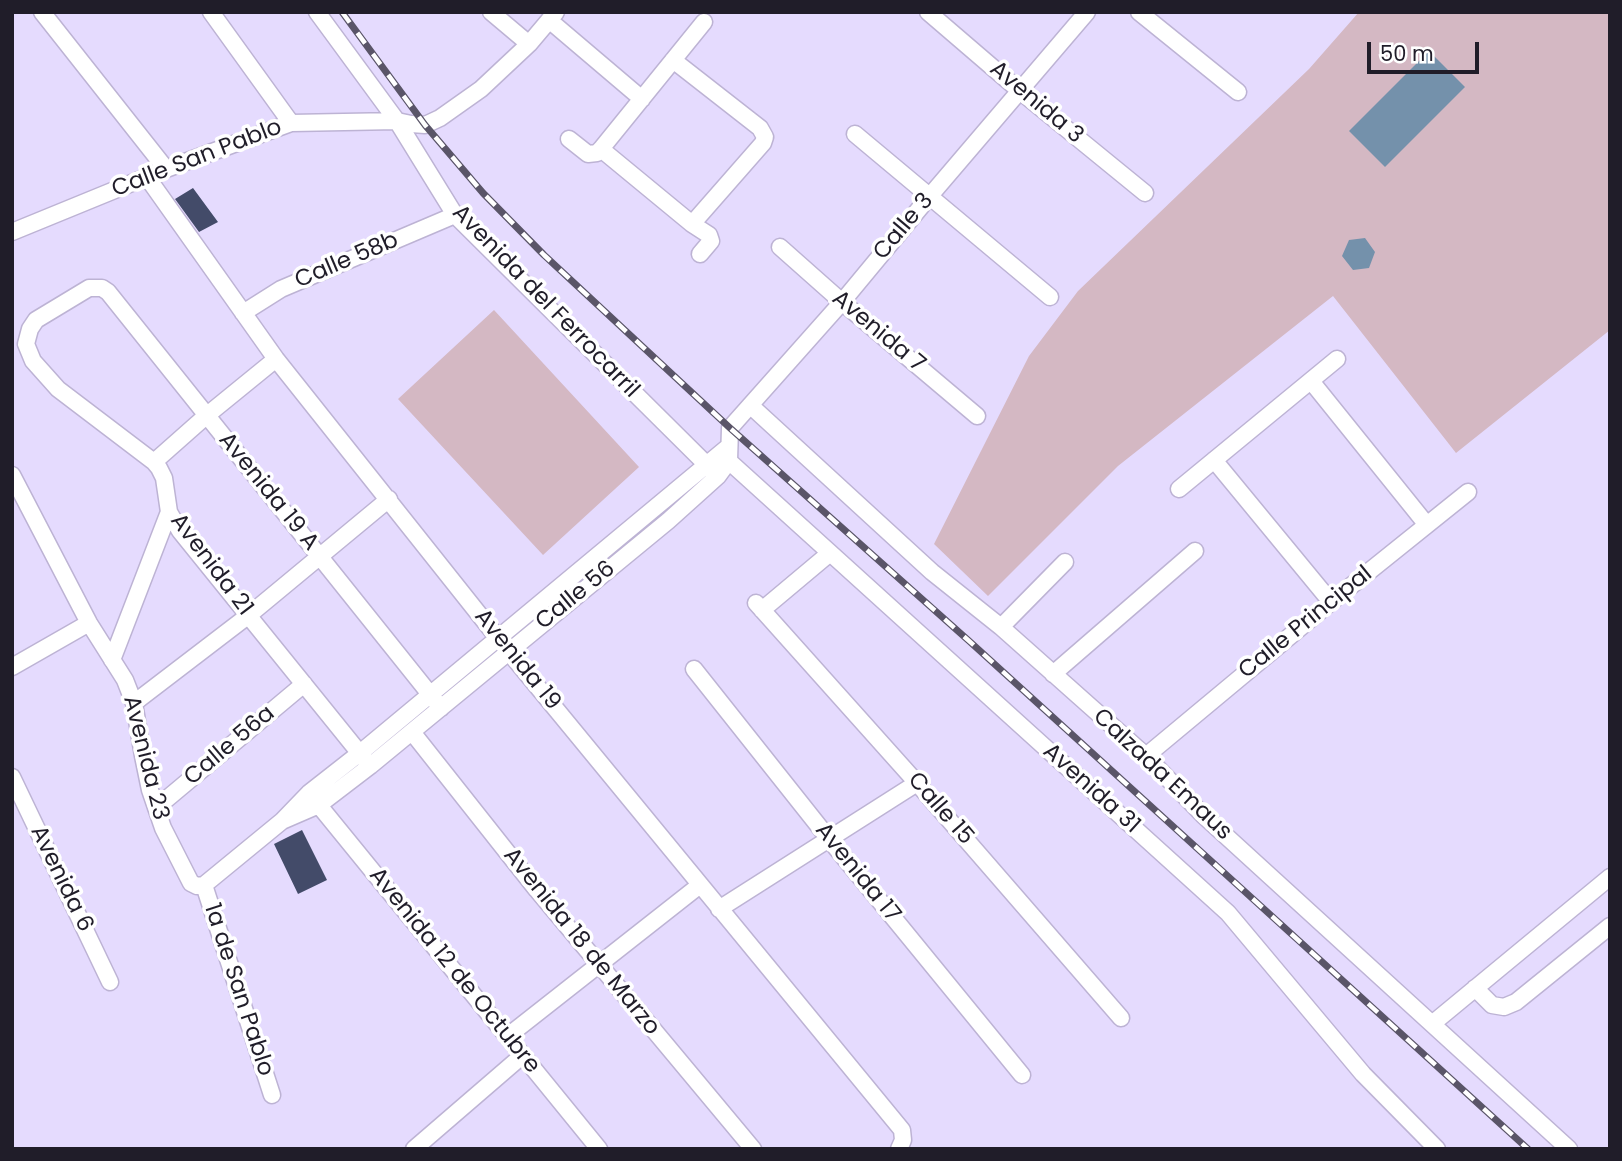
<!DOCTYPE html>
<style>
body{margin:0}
#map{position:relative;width:1622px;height:1161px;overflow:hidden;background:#e5dbfe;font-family:Poppins,sans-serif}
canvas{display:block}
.frame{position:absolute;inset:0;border:14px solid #201d29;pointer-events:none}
.scale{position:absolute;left:1367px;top:42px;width:112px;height:32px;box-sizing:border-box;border:4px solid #201d29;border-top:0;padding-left:9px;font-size:21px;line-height:24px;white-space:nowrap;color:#201d29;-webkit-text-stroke:5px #fff;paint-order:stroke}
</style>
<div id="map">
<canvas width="1622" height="1161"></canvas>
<div class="frame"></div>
<div class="scale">50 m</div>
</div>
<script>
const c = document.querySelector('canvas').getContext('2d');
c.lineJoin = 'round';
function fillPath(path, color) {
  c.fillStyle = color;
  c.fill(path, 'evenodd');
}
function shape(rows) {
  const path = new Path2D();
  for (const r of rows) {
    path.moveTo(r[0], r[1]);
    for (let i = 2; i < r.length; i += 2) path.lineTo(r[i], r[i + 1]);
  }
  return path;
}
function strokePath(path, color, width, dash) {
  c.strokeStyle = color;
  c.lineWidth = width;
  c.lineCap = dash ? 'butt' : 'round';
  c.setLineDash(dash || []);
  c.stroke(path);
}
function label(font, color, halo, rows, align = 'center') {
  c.font = font + ' Poppins,sans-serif';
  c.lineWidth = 7;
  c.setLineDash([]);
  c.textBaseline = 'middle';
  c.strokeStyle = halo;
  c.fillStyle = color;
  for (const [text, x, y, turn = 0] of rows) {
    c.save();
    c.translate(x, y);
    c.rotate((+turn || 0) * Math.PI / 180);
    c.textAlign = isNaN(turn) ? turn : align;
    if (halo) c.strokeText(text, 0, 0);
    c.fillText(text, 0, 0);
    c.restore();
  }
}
fillPath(shape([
 [1359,12,1610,12,1610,330,1456,453,1333,296,1118,466,988,596,934,544,1029,356,1078,291,1309,69],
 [494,310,639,467,543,555,398,399]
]), '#d4b8c3');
fillPath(shape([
 [1429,51,1465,87,1385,167,1349,131],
 [1365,238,1375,252,1369,268,1353,270,1342,256,1349,240]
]), '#7491ab');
fillPath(shape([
 [193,188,218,222,199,232,175,199],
 [302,830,327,880,298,894,274,844]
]), '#434b69');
const minor = shape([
 [42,12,166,169],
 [211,12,291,123],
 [317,12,397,121,455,215,714,472],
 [491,12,529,44],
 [928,12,1020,91,1145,193],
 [1139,12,1238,92],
 [549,20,642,99],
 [673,60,760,128,765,137,763,143,692,224],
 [855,134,1050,297],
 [569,139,588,154,597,153,601,149,704,22],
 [601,149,692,224,709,235,711,241,700,254],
 [147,177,276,359,509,652,902,1130,903,1140,899,1149],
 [12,232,166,169,291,123,397,121,411,124,425,125,440,118,481,89,529,44,556,12],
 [780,247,842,302,977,416],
 [243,313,281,289,455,215],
 [1311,381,1427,525],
 [751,406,932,572,1001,627,1146,756,1203,815,1569,1149],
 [721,454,1228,913,1363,1074,1437,1149],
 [1214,460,1331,602],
 [154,462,206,416,276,359],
 [12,475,89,623,125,680,134,703,143,756,150,790,163,828,191,883,197,886,204,885],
 [1179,489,1337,359],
 [756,603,917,783,1121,1018],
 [762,610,830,553],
 [1001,627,1065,562],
 [112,660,169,512],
 [12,667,89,623],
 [694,669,829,839,1022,1075],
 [1053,674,1195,551],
 [134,703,249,615,389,499],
 [412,732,537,890,753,1149],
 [1146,756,1331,602,1468,492],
 [370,766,180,531,169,512,164,478,159,468,154,462,58,389,33,361,26,344,30,329,36,320,89,288,102,288,108,292,441,708],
 [12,777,110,982],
 [313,798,599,1149],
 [156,808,304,684],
 [282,821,319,805,370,766,668,521,718,476,729,461,730,428,842,302,929,197,1087,12],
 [204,885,282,821,309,793,360,753,728,447],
 [204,885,272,1095],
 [719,909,917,783],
 [1475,988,1492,1005,1504,1007,1516,1002,1610,926],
 [1432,1024,1610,877],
 [508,1036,700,885],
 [414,1149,523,1055]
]);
strokePath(minor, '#bdb3d4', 19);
strokePath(minor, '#fff', 16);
const rail = shape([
 [342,12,425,125,483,193,544,255,730,428,968,640,1528,1149]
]);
strokePath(rail, '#5a5568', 7);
strokePath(rail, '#fff', 4.5, [13]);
label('23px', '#201d29', '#fff', [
 ["Avenida 3",1036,103,40],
 ["Calle San Pablo",197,159,-21],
 ["Calle 3",904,227,-50],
 ["Calle 58b",347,261,-23],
 ["Avenida del Ferrocarril",545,302,46],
 ["Avenida 7",878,332,40],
 ["Avenida 19 A",268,492,51],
 ["Avenida 21",211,565,53],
 ["Calle 56",576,596,-39],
 ["Calle Principal",1306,623,-39],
 ["Avenida 19",517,660,51],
 ["Calle 56a",230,746,-40],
 ["Avenida 23",145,758,76],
 ["Calzada Emaus",1162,775,43],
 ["Avenida 31",1091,789,42],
 ["Calle 15",940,809,49],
 ["Avenida 17",857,873,51],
 ["Avenida 6",61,879,64],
 ["Avenida 18 de Marzo",581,942,51],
 ["Avenida 12 de Octubre",454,971,51],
 ["1a de San Pablo",238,990,72]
]);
</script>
